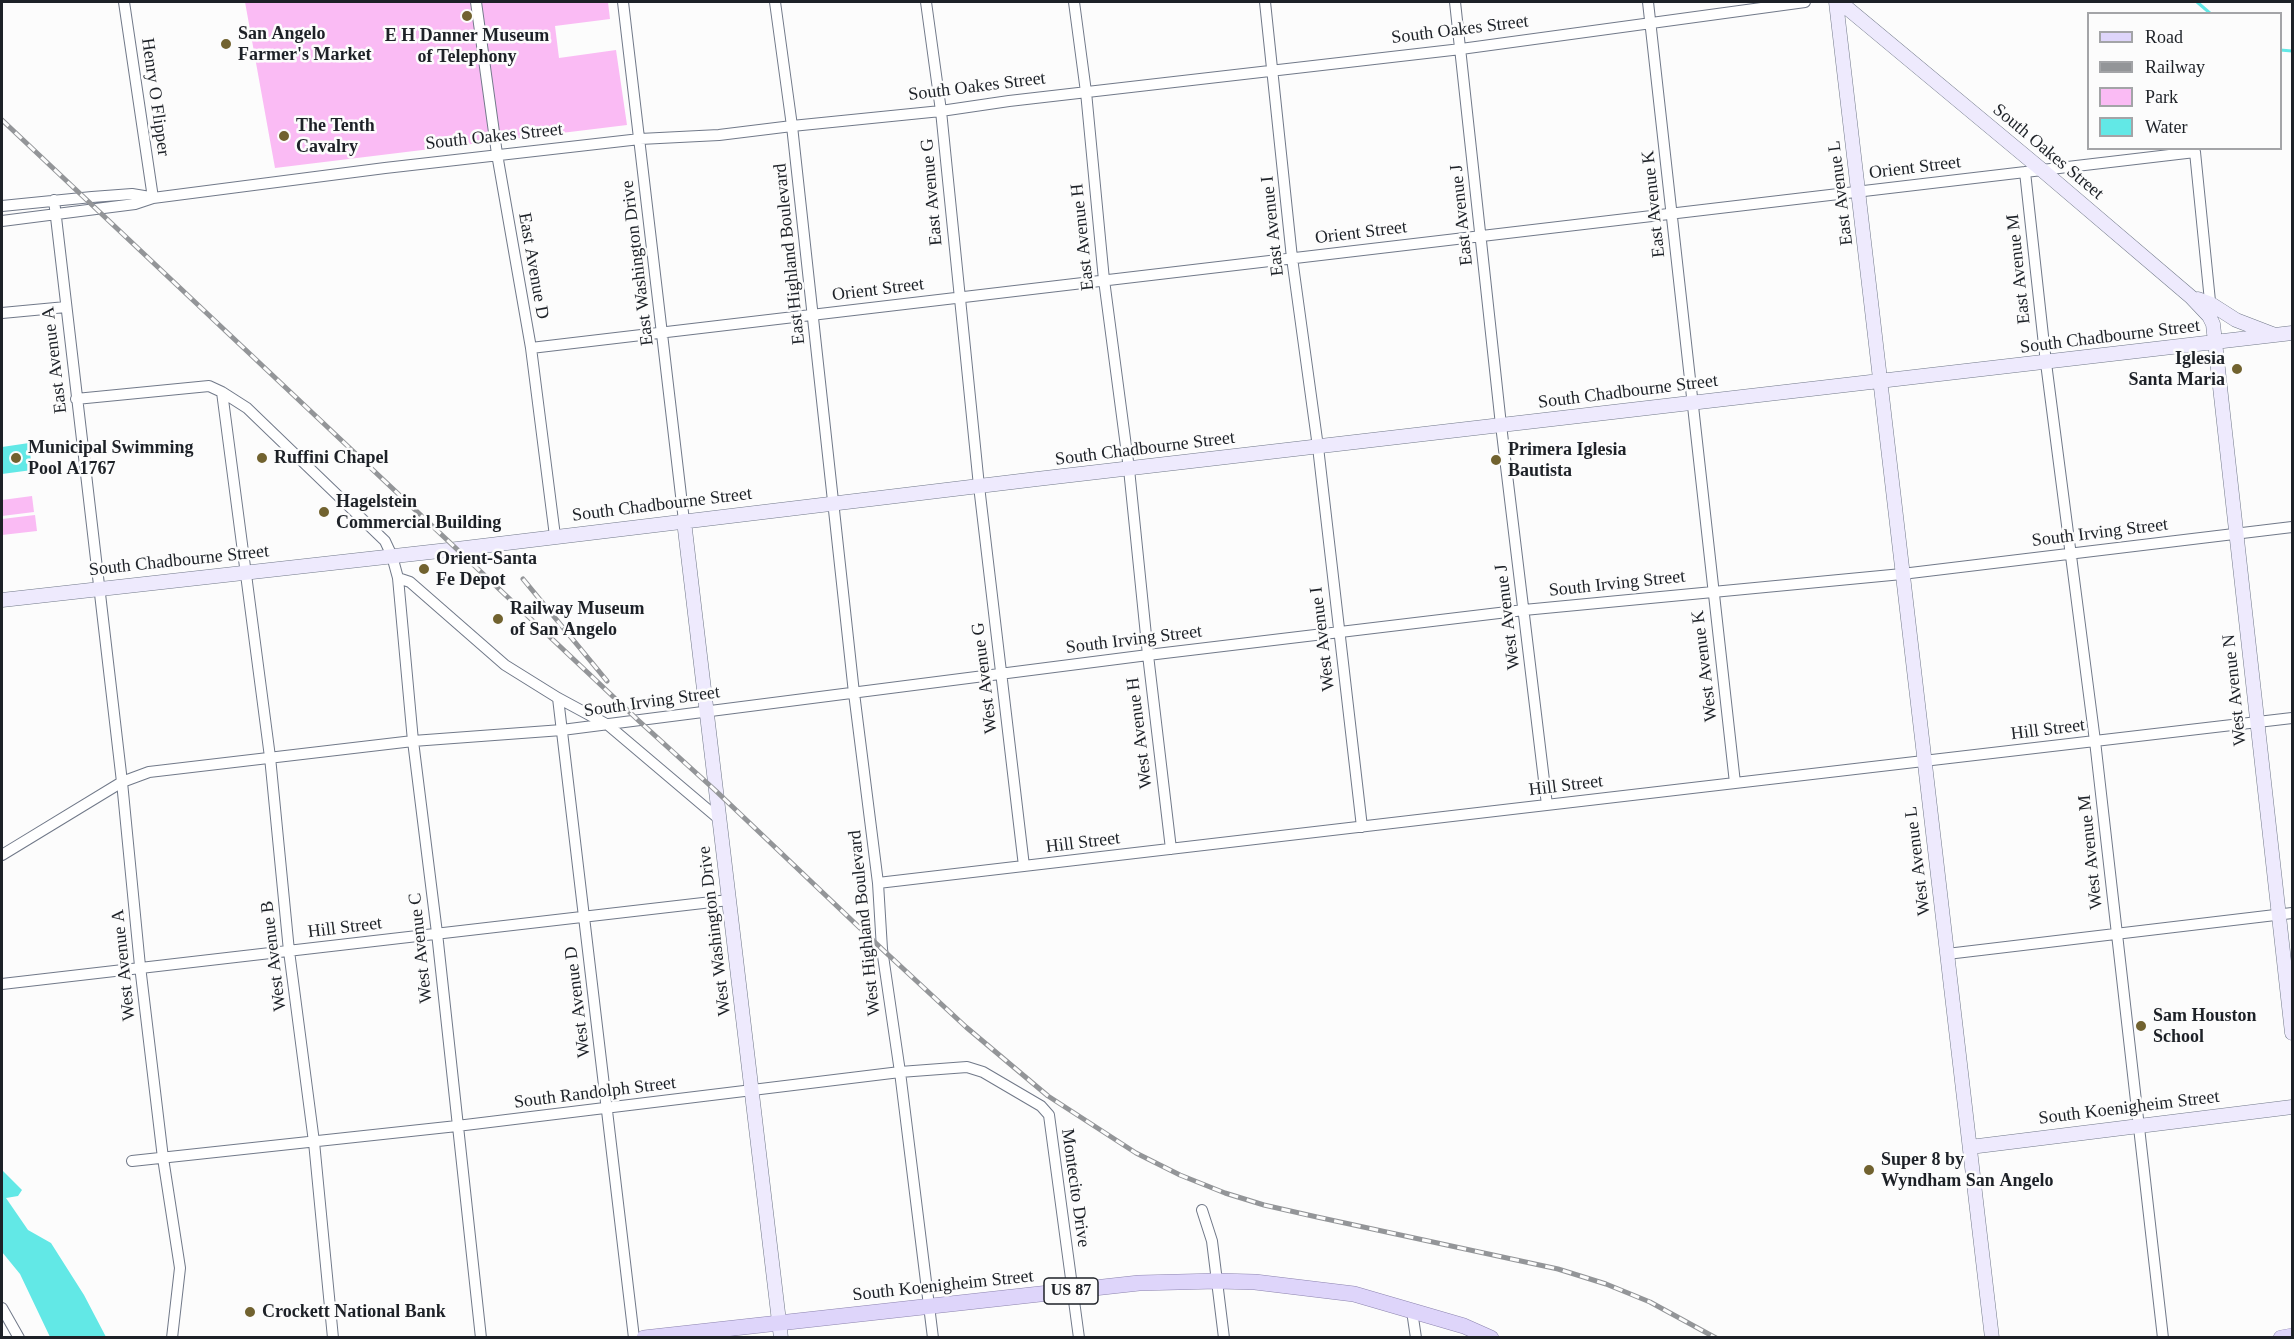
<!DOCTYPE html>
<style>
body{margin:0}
#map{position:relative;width:2294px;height:1339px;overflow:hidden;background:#fcfcfc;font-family:"Times New Roman",serif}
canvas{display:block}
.frame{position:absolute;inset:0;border:3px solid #1d2127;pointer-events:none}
.legend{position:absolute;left:2087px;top:12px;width:195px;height:138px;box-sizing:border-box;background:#fcfcfc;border:2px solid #a3a4a7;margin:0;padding:8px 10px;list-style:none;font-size:18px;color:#1d2127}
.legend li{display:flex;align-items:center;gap:12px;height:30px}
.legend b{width:30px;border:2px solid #a3a4a7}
</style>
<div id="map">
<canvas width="2294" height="1339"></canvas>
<div class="frame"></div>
<ul class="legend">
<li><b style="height:8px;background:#ded5fa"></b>Road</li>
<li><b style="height:8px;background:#939598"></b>Railway</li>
<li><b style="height:16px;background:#fabbf4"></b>Park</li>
<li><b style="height:16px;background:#62e8e6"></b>Water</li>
</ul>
</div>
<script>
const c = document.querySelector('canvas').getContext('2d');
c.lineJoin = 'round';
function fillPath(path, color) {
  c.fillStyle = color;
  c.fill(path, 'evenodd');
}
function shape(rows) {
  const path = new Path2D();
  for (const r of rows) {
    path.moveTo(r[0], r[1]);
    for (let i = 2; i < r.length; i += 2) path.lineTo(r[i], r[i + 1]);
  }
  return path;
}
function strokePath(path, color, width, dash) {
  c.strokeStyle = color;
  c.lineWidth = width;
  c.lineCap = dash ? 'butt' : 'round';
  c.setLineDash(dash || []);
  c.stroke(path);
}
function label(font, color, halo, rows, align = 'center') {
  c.font = font + ' "Times New Roman",serif';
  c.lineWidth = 5;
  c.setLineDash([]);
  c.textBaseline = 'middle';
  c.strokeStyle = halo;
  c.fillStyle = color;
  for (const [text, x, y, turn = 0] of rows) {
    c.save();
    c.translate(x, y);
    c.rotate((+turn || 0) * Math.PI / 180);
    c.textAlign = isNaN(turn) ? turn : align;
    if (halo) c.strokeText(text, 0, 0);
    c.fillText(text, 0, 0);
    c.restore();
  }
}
fillPath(shape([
 [245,2,608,2,610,19,555,26,559,58,616,50,627,125,275,168],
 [32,496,34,512,2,516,2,500],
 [35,515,37,531,2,535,2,519]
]), '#fabbf4');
fillPath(shape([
 [29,443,32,470,2,474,2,447],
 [2,1170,22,1190,18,1196,6,1198,28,1230,51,1243,84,1295,106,1337,50,1337,20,1274,2,1252]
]), '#62e8e6');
strokePath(shape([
 [2197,2,2211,14],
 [2280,50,2292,51]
]), '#62e8e6', 3);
const street = shape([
 [124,2,153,198],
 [476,2,497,154,531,348,555,536],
 [623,2,684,521],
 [775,2,792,126,854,693,878,883,882,949,900,1072,933,1338],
 [926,2,941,111,979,486,1024,866],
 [1074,2,1086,92,1104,280,1129,469,1148,655,1171,849],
 [1265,2,1292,258,1318,447,1362,827],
 [1455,2,1501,425,1547,805],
 [1648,2,1735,783],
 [2025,172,2046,363,2095,741,2163,1338],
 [54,200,122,782,140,966,163,1158,180,1268,172,1338],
 [2,206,92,197,132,194,150,197],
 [2,221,135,204,153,198,385,168,640,139,719,135,792,126,941,111,1009,101,1461,49,1805,2],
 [2,313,66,307],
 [531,348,2195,152,2211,311],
 [222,392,270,757,289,951,314,1142,333,1338],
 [76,399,209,386,222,392,247,408,385,541,392,556,398,578,413,741,437,933,481,1338],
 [398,578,410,582,505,665,558,698,608,725,719,819],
 [558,698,634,1338],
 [2,855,122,782,149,772,413,741,562,730,1148,655,1524,610,1902,574,2292,527],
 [878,883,2292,718],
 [1947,954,2292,913],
 [2,984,729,900],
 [132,1161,457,1126,900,1072,967,1067,983,1072,1041,1106,1049,1115,1079,1338],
 [1202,1210,1212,1241,1224,1338],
 [2,1308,19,1338],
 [1412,1311,1416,1338]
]);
const secondary = shape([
 [1836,2,1992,1338],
 [1840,2,2042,170,2191,297,2209,316,2213,324,2292,1033],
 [2198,299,2211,304,2236,320,2275,335],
 [684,521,781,1338],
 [2,600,457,549,1037,479,2292,333],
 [1970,1147,2292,1107]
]);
const primary = shape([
 [644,1338,1139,1283,1217,1281,1255,1282,1354,1294,1464,1326,1491,1338],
 [2281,1338,2292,1336]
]);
strokePath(street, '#717989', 12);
strokePath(secondary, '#717989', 15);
strokePath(primary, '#8c84ae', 16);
strokePath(street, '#fff', 10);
strokePath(secondary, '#eeeafd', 14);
strokePath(primary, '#ded5fa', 15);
const rail = shape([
 [2,120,639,721,716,791,882,949,966,1027,1048,1096,1136,1153,1180,1175,1225,1193,1264,1205,1317,1217,1558,1269,1606,1284,1650,1302,1716,1338],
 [523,579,607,681]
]);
strokePath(rail, '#939598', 5);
strokePath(rail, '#fcfcfc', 3, [9]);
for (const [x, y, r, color] of [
 [467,16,6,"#71622f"],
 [226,44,6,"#71622f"],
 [284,136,6,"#71622f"],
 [2237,369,6,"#71622f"],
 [16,458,6,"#71622f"],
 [262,458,6,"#71622f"],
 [1496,460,6,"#71622f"],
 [324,512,6,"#71622f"],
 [424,569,6,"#71622f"],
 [498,619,6,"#71622f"],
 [2141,1026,6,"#71622f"],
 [1869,1170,6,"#71622f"],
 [250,1312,6,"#71622f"]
]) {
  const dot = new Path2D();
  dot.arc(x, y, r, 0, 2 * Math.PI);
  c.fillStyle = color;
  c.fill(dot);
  strokePath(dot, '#fcfcfc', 2);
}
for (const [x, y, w] of [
 [1071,1291,54]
]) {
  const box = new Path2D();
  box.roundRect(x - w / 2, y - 13, w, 26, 4.5);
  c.fillStyle = '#fcfcfc';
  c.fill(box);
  strokePath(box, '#1d2127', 1.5);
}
label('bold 16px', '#1d2127', null, [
 ["US 87",1071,1291]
]);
label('18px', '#1d2127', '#fcfcfc', [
 ["South Oakes Street",1460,30,-7],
 ["South Oakes Street",977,87,-7],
 ["Henry O Flipper",155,97,82],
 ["South Oakes Street",494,137,-6],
 ["South Oakes Street",2048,152,40],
 ["Orient Street",1915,168,-7],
 ["East Avenue G",932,192,-95],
 ["East Avenue L",1841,193,-97],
 ["East Avenue K",1654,204,-96],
 ["East Avenue J",1462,215,-96],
 ["East Avenue I",1273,226,-96],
 ["Orient Street",1361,233,-7],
 ["East Avenue H",1083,237,-96],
 ["East Highland Boulevard",790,254,-96],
 ["East Washington Drive",638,263,-97],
 ["East Avenue D",533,266,80],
 ["East Avenue M",2019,269,-96],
 ["Orient Street",878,290,-7],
 ["South Chadbourne Street",2110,337,-7],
 ["East Avenue A",55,360,-97],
 ["South Chadbourne Street",1628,392,-7],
 ["South Chadbourne Street",1145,449,-7],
 ["South Chadbourne Street",662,505,-7],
 ["South Irving Street",2100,533,-7],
 ["South Chadbourne Street",179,561,-6],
 ["South Irving Street",1617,584,-6],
 ["West Avenue J",1508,617,-97],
 ["West Avenue I",1323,639,-97],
 ["South Irving Street",1134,640,-7],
 ["West Avenue K",1705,666,-97],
 ["West Avenue G",985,678,-97],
 ["West Avenue N",2235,690,-96],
 ["South Irving Street",652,702,-8],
 ["Hill Street",2048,730,-7],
 ["West Avenue H",1140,733,-97],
 ["Hill Street",1566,786,-7],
 ["Hill Street",1083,843,-7],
 ["West Avenue M",2091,852,-96],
 ["West Avenue L",1918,861,-97],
 ["West Highland Boulevard",865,923,-96],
 ["Hill Street",345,928,-7],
 ["West Washington Drive",715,931,-97],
 ["West Avenue C",421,948,-96],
 ["West Avenue B",274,956,-97],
 ["West Avenue A",124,965,-96],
 ["West Avenue D",578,1002,-97],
 ["South Randolph Street",595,1093,-7],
 ["South Koenigheim Street",2129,1108,-7],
 ["Montecito Drive",1075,1188,82],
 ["South Koenigheim Street",943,1286,-6]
]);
label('bold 18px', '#1d2127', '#fcfcfc', [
 ["San Angelo",238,34],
 ["Farmer's Market",238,55],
 ["E H Danner Museum",467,36,"center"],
 ["of Telephony",467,57,"center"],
 ["The Tenth",296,126],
 ["Cavalry",296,147],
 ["Iglesia",2225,359,"right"],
 ["Santa Maria",2225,380,"right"],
 ["Municipal Swimming",28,448],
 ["Pool A1767",28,469],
 ["Primera Iglesia",1508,450],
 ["Bautista",1508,471],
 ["Ruffini Chapel",274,458],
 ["Hagelstein",336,502],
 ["Commercial Building",336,523],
 ["Orient-Santa",436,559],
 ["Fe Depot",436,580],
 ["Railway Museum",510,609],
 ["of San Angelo",510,630],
 ["Sam Houston",2153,1016],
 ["School",2153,1037],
 ["Super 8 by",1881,1160],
 ["Wyndham San Angelo",1881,1181],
 ["Crockett National Bank",262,1312]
], 'left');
</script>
